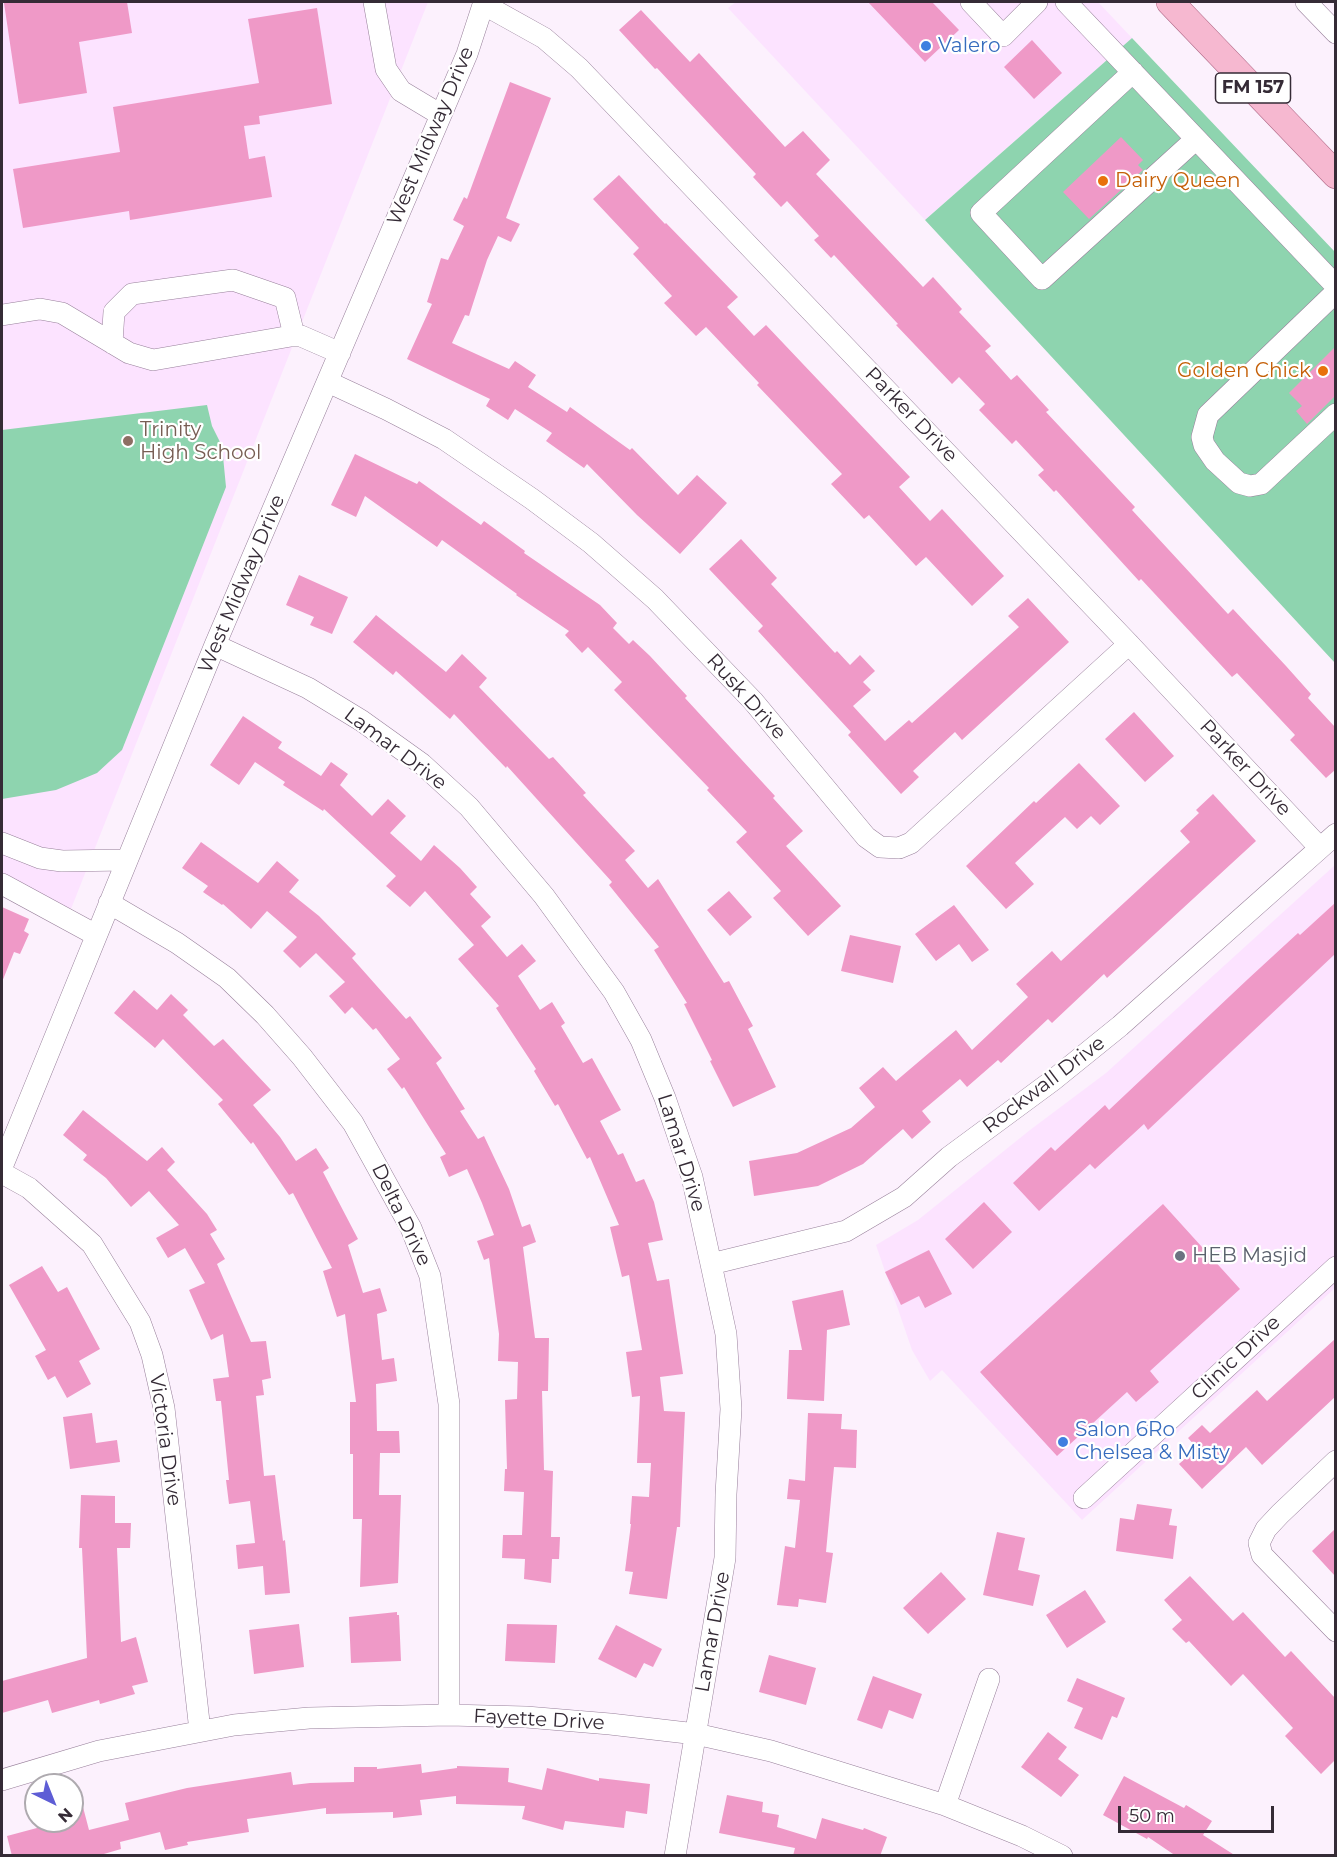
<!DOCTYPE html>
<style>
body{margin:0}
#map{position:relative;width:1337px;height:1857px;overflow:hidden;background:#fcf1fd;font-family:Montserrat,sans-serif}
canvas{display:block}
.frame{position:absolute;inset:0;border:3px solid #352b36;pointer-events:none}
.north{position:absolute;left:24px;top:1773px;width:60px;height:60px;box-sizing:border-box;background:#fff;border:2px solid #aeaaaf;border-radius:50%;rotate:137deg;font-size:16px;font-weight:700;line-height:24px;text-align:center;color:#352b36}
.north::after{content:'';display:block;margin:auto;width:21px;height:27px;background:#5e5dd5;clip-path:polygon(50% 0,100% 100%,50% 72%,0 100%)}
.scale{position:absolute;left:1118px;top:1806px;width:156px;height:27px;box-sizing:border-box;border:3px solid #352b36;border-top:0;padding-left:8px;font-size:18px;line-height:21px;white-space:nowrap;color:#352b36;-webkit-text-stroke:4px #fff;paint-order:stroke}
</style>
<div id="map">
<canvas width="1337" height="1857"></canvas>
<div class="frame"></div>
<div class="north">N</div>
<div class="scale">50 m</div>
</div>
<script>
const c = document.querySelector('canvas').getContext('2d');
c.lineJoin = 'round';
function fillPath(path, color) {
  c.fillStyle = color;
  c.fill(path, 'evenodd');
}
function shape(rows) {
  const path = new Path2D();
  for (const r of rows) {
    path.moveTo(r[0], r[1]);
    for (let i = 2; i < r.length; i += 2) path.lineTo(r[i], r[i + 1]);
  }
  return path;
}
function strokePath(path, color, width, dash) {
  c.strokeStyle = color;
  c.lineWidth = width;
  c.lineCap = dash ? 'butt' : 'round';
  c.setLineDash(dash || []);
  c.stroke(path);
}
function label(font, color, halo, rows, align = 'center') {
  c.font = font + ' Montserrat,sans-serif';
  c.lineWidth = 4.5;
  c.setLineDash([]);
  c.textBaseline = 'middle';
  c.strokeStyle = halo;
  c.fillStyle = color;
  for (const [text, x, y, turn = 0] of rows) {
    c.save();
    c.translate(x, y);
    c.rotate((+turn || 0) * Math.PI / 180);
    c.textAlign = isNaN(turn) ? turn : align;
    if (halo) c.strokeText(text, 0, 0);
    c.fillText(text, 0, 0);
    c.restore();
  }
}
fillPath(shape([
 [2,2,428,2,71,909,2,880],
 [736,2,1098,2,1132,38,925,220,728,8],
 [1335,865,1335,1288,1082,1520,942,1370,930,1381,912,1350,876,1245,918,1220,1030,1130,1106,1073]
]), '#fce3ff');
fillPath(shape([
 [1132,38,1335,252,1335,663,925,220],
 [207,405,212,426,222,446,226,487,122,750,97,773,56,790,2,799,2,430]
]), '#8ed4af');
fillPath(shape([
 [13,2,127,2,132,33,79,42,87,93,19,104,4,3],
 [868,2,932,2,959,30,925,62],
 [317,8,332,104,259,116,260,124,244,126,249,159,265,156,272,197,130,220,129,211,23,228,13,169,120,152,113,107,259,83,248,19],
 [641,10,690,62,699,53,785,147,803,131,830,160,816,174,923,287,933,277,962,309,959,312,991,346,985,351,1011,380,1017,375,1049,410,1046,412,1135,507,1132,510,1228,614,1233,609,1286,666,1311,694,1308,698,1335,727,1335,770,1326,778,1290,740,1295,735,1237,673,1232,677,1141,579,1139,581,1056,490,1054,492,1038,475,1044,470,1016,440,1012,444,979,410,985,404,959,377,952,384,896,325,898,324,834,255,831,258,814,240,819,236,787,201,781,207,753,177,756,174,657,68,655,69,619,30],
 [1032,40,1062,73,1034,99,1004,67],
 [510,82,551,98,506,218,520,224,511,242,498,236,487,260,469,316,465,315,452,343,509,369,515,361,536,375,528,387,567,412,570,407,630,450,632,448,678,495,697,475,727,503,680,554,637,515,587,464,584,468,546,441,552,433,515,409,508,420,486,406,490,399,407,359,432,304,427,302,441,258,448,260,464,226,453,220,464,197,467,199],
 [1121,137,1143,160,1138,165,1143,170,1089,219,1063,192],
 [619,175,665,224,666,223,738,297,727,307,754,336,766,325,910,477,899,487,930,521,942,509,1004,576,972,606,926,557,916,566,869,515,864,519,831,484,842,474,757,385,759,383,706,327,696,336,664,303,672,296,633,254,639,248,593,199],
 [1335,347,1335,396,1307,424,1296,411,1302,406,1289,393],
 [355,454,417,484,419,481,481,525,484,521,525,551,524,553,600,605,617,623,613,628,629,644,633,640,650,656,687,696,685,698,775,796,773,798,803,831,786,846,841,906,808,936,773,898,781,891,736,842,747,832,707,790,709,788,614,690,622,682,588,647,582,653,565,635,569,631,516,595,517,594,442,540,437,547,365,496,356,517,331,505],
 [741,539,777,578,771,584,835,653,837,651,850,665,860,655,875,671,863,682,871,690,853,706,885,741,909,720,912,723,1019,627,1008,616,1028,598,1069,642,962,740,955,732,913,771,919,777,901,794,848,735,851,732,758,631,763,626,709,569],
 [299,575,348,597,332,634,310,625,314,617,286,605],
 [376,615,446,672,462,654,487,678,479,687,549,759,553,757,586,793,583,795,635,851,625,860,648,888,658,879,724,983,729,981,753,1026,748,1029,776,1087,733,1107,710,1061,712,1060,684,1004,687,1003,654,950,659,947,609,885,612,882,507,766,506,768,454,714,450,719,396,671,393,675,353,642],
 [1134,712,1174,756,1145,782,1105,739],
 [243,716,282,742,278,748,321,776,331,762,348,774,340,785,372,816,388,799,406,816,390,833,421,861,434,845,460,868,477,887,470,894,491,917,481,926,507,957,522,944,536,961,518,976,540,1010,552,1002,565,1023,561,1026,583,1063,592,1058,621,1110,600,1121,618,1155,623,1153,636,1182,644,1179,654,1202,663,1240,648,1243,657,1281,669,1279,683,1374,660,1377,664,1411,685,1412,680,1527,677,1527,667,1599,629,1594,633,1572,625,1571,631,1524,630,1524,632,1496,649,1497,651,1463,637,1463,640,1396,632,1397,626,1352,642,1350,629,1275,622,1277,610,1227,619,1225,590,1157,587,1159,558,1104,555,1106,534,1071,536,1069,496,1008,499,1006,458,959,474,945,425,891,410,907,386,886,396,876,324,809,323,811,283,785,285,782,255,762,239,785,210,765],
 [1079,763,1120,806,1100,825,1091,816,1077,829,1065,817,1015,863,1034,884,1006,909,966,866,1034,801,1036,803],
 [1213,794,1256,841,1107,978,1104,974,1052,1023,1048,1019,1001,1063,998,1060,967,1087,960,1079,922,1111,931,1122,912,1139,903,1129,863,1164,818,1186,754,1196,749,1161,797,1153,851,1128,875,1107,859,1088,883,1067,896,1081,956,1030,972,1050,1028,997,1016,984,1052,951,1061,961,1190,842,1180,831,1199,813,1196,810],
 [201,842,258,883,277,861,299,880,289,892,319,916,356,954,352,958,406,1019,410,1016,442,1058,436,1063,465,1109,460,1111,478,1139,484,1136,509,1189,522,1227,530,1224,536,1242,523,1247,535,1338,549,1338,548,1391,542,1391,544,1470,553,1471,551,1537,560,1537,559,1559,552,1559,551,1583,524,1579,525,1559,502,1558,503,1535,522,1535,524,1492,504,1491,505,1469,507,1469,505,1400,517,1399,518,1362,498,1361,499,1334,489,1258,484,1260,477,1241,494,1235,482,1203,467,1169,449,1177,440,1157,446,1154,404,1087,402,1089,387,1069,400,1059,376,1028,373,1030,352,1007,345,1014,329,996,345,982,316,953,300,968,283,951,297,937,267,911,251,929,223,904,222,905,203,892,208,886,182,868],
 [729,891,752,917,730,936,707,910],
 [1335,903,1335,954,1148,1130,1144,1124,1095,1169,1090,1164,1039,1211,1013,1183,1051,1147,1055,1151,1105,1105,1109,1110,1248,979,1298,933,1300,935],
 [954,905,989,950,972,962,959,944,936,961,915,934],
 [2,907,29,919,24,931,29,934,20,954,14,952,2,982],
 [850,935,901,946,893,983,841,971],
 [134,990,157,1010,171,994,188,1010,183,1015,214,1046,223,1039,271,1090,253,1105,280,1137,296,1161,316,1148,329,1168,323,1172,358,1239,348,1245,363,1293,380,1288,387,1311,377,1314,382,1360,394,1358,397,1381,376,1384,377,1431,399,1431,400,1453,380,1453,379,1495,401,1495,398,1583,360,1587,362,1519,353,1519,353,1454,350,1454,350,1402,356,1402,345,1314,337,1317,323,1271,332,1268,293,1193,289,1195,253,1142,251,1144,218,1104,223,1100,163,1039,155,1048,114,1013],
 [83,1110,147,1161,162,1147,175,1162,167,1170,207,1214,217,1230,210,1234,225,1259,217,1264,251,1342,266,1341,271,1378,262,1380,264,1395,256,1396,264,1476,275,1475,283,1541,285,1540,290,1593,265,1595,263,1566,238,1569,236,1545,255,1543,250,1501,229,1504,226,1480,229,1480,221,1401,216,1401,213,1379,229,1377,223,1334,211,1340,189,1290,205,1283,185,1248,168,1258,156,1238,179,1225,149,1191,131,1207,106,1178,83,1160,87,1155,63,1135],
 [984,1202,1012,1232,973,1269,945,1239],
 [1163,1204,1240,1289,1150,1371,1159,1382,1136,1402,1127,1392,1057,1456,980,1372],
 [929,1250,952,1294,925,1308,919,1296,901,1305,885,1272],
 [42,1266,58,1292,67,1287,100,1349,79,1361,91,1384,67,1398,55,1376,48,1380,35,1356,46,1350,9,1285],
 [843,1290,850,1325,827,1330,824,1401,787,1399,789,1350,802,1350,792,1301],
 [1335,1339,1335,1397,1262,1465,1246,1447,1202,1489,1179,1464,1197,1448,1188,1438,1202,1425,1210,1433,1257,1390,1267,1401],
 [92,1413,96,1443,117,1440,120,1462,70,1469,63,1417],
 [808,1413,842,1414,841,1429,857,1430,856,1468,834,1467,826,1552,833,1553,826,1603,799,1599,798,1607,777,1605,785,1546,795,1548,800,1500,787,1499,789,1479,805,1481],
 [81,1495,115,1496,115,1523,131,1523,130,1548,117,1548,121,1642,136,1637,148,1682,132,1686,135,1694,100,1704,99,1700,52,1713,48,1700,2,1713,2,1681,87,1658,82,1548,79,1548],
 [1137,1504,1172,1509,1169,1525,1177,1526,1173,1559,1116,1551,1120,1518,1134,1520],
 [1335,1529,1335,1576,1312,1551],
 [997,1532,1025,1538,1018,1570,1040,1575,1033,1606,983,1595],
 [941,1572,966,1599,928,1634,903,1608],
 [1190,1576,1233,1621,1243,1612,1285,1657,1291,1651,1335,1698,1335,1760,1321,1774,1285,1736,1293,1728,1243,1674,1231,1686,1189,1641,1186,1643,1172,1629,1182,1620,1164,1600],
 [1085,1590,1106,1622,1067,1648,1046,1615],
 [397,1612,397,1615,399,1615,401,1661,351,1663,349,1617],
 [299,1624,304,1667,254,1674,249,1630],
 [507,1624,557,1625,555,1663,505,1661],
 [616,1625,662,1649,653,1667,644,1663,636,1678,598,1659],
 [769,1655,816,1668,806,1705,759,1692],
 [873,1676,922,1694,913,1719,889,1710,882,1729,857,1720],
 [1077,1678,1125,1698,1117,1718,1112,1716,1102,1740,1074,1728,1083,1708,1067,1701],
 [1048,1732,1067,1747,1058,1759,1079,1775,1061,1797,1021,1767],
 [421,1764,422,1773,457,1768,457,1766,509,1768,508,1782,542,1790,547,1768,599,1781,599,1778,650,1784,647,1814,626,1811,624,1828,565,1821,563,1830,522,1819,525,1806,456,1804,456,1796,420,1800,422,1815,393,1818,393,1812,326,1814,326,1808,247,1819,249,1832,187,1842,188,1845,165,1850,160,1832,120,1842,121,1849,97,1856,12,1856,7,1836,63,1821,72,1821,72,1788,78,1788,89,1830,129,1820,125,1803,187,1788,291,1772,293,1785,310,1783,354,1782,354,1767,377,1767,377,1769],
 [1124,1776,1184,1808,1186,1805,1212,1821,1203,1835,1236,1856,1176,1856,1148,1837,1147,1839,1103,1815],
 [727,1795,763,1802,762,1812,779,1815,777,1827,816,1839,822,1818,863,1830,864,1828,887,1837,880,1856,793,1856,795,1848,719,1833]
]), '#ef99c7');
const minor = shape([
 [374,2,386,69,401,91,441,115],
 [971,2,1003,36,1037,2],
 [1066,2,1336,286],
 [1306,2,1336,33],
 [483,4,544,38,579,68,1129,644,1320,848],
 [1133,72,981,213,1042,279,1196,139],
 [1336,292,1208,415,1202,437,1204,445,1215,461,1239,483,1250,486,1261,484,1336,414],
 [2,315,40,309,62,313,129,353,153,360,291,336,301,336,340,353],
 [112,343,114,312,132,294,233,280,285,298,294,335],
 [328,382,386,409,444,439,532,499,591,543,655,599,753,701,866,837,880,847,899,848,911,843,1129,644],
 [215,645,308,688,362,721,422,764,469,807,544,896,614,992,641,1040,665,1098,692,1177,711,1264,726,1334,731,1409,726,1494,725,1558,675,1856],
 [2,843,40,858,62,861,126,860],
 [2,884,96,935],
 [109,903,177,943,227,978,265,1015,302,1057,353,1123,411,1228,430,1276,449,1404,449,1715],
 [2,1167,215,645,467,54,484,2],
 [2,1173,29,1188,92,1244,140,1322,152,1355,164,1408,200,1731],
 [711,1264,846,1231,904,1197,949,1157,1052,1081,1120,1026,1336,834],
 [1336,1461,1280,1514,1266,1529,1259,1543,1262,1555,1336,1631],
 [1084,1498,1336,1267],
 [2,1780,99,1751,234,1725,309,1718,449,1715,526,1717,610,1724,696,1734,771,1751,945,1805,1022,1836,1062,1856],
 [945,1805,989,1679]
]);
const major = shape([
 [1170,2,1336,175]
]);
strokePath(minor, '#98809b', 22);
strokePath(major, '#af6886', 28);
strokePath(minor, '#fff', 21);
strokePath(major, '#f6b8d0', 27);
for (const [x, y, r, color] of [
 [926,46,6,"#3f7fe0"],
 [1103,181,6,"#e8710a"],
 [1323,371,6,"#e8710a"],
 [128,441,6,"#8d6e63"],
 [1180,1256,6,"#6b7280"],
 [1063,1442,6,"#3f7fe0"]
]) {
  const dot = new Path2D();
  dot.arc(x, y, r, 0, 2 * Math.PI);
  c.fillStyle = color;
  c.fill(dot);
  strokePath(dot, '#fff', 2);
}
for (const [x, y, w] of [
 [1253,88,75]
]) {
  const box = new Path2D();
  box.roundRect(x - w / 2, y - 15, w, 30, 4.5);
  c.fillStyle = '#fff';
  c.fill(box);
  strokePath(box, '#352b36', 1.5);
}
label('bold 18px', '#352b36', null, [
 ["FM 157",1253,88]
]);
label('20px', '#366cbe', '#fff', [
 ["Valero",938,46],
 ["Salon 6Ro",1075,1430],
 ["Chelsea & Misty",1075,1453]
], 'left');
label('20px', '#352b36', '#fff', [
 ["West Midway Drive",431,136,-67],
 ["Parker Drive",911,415,46],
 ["West Midway Drive",242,584,-67],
 ["Rusk Drive",746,697,48],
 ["Lamar Drive",395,749,37],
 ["Parker Drive",1245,768,47],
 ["Rockwall Drive",1044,1085,-37],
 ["Lamar Drive",681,1153,73],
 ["Delta Drive",401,1215,64],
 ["Clinic Drive",1236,1358,-43],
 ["Victoria Drive",165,1440,82],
 ["Lamar Drive",713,1632,-80],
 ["Fayette Drive",539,1720,3]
]);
label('20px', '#c56008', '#fff', [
 ["Dairy Queen",1115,181],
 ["Golden Chick",1311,371,"right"]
], 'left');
label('20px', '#785e54', '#fff', [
 ["Trinity",140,430],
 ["High School",140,453]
], 'left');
label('20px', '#5b616d', '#fff', [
 ["HEB Masjid",1192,1256]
], 'left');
</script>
